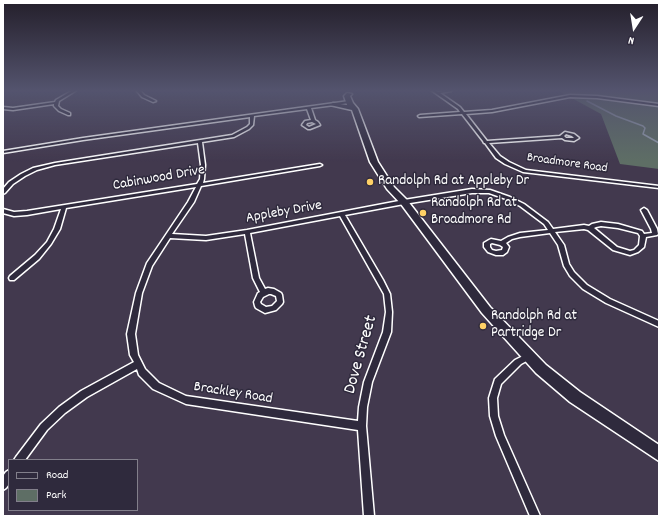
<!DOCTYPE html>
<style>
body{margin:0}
#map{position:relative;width:662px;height:519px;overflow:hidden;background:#42394e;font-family:Dekko,sans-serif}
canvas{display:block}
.frame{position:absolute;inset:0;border:4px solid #fff;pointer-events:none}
.legend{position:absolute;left:8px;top:459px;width:130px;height:52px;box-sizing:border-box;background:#2f2a3d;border:1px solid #827f8b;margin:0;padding:5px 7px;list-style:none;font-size:12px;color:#fff}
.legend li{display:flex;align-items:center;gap:8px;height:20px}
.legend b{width:20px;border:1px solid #827f8b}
.north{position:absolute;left:614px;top:8px;width:40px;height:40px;-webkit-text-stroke:3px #2f2a3d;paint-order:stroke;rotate:192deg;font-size:11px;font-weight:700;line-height:16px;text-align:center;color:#fff}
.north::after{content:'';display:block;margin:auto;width:14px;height:18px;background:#fff;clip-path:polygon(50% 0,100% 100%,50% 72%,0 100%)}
</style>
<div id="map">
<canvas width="662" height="519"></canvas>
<div class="frame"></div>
<ul class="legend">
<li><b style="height:5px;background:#2f2a3d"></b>Road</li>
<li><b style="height:11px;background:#5e6e65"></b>Park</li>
</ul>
<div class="north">N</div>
</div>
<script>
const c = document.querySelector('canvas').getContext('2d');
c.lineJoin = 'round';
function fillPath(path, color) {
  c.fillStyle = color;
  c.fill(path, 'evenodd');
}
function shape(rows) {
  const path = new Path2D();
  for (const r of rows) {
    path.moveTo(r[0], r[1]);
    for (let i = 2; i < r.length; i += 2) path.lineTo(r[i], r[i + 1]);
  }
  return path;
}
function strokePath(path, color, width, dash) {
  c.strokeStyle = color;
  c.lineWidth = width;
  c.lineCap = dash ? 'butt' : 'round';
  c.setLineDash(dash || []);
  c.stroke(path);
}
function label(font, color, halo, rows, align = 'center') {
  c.font = font + ' Dekko,sans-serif';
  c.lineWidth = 3;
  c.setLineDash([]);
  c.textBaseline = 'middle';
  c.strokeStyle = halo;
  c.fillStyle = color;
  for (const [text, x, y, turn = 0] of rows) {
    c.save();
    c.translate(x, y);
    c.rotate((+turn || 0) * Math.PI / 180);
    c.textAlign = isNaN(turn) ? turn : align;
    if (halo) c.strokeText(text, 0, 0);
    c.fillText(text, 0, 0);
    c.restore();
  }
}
fillPath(shape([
 [557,90,659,90,659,169,620,164,601,114]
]), '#5e6e65');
strokePath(shape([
 [587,101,616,116,643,126,645,128,643,134,659,143]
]), '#95a0af', 1.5);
const street = shape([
 [73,90,77,90,59,101,58,106,61,109,70,113,70,115,68,115,59,111,54,106,54,104,13,110,3,109,3,107,13,108,55,102,56,100,73,90],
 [136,90,140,90,144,95,156,101,153,102,142,97,136,90],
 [431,90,435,90,438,92,452,90,451,91,440,93,460,107,464,112,492,110,570,95,597,96,659,104,659,106,597,98,570,97,492,112,466,114,487,141,560,136,565,132,574,134,579,138,574,141,565,140,562,138,489,143,500,156,509,162,526,170,659,186,659,188,523,172,505,164,496,158,485,143,484,143,483,141,462,114,419,117,418,116,420,115,460,112,458,109,431,90],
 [566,134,572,136,574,138,566,138,564,136,566,134],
 [349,101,351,102,350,103,311,108,315,120,318,122,320,125,310,129,308,129,302,125,305,121,311,120,307,109,254,116,253,125,249,129,234,137,202,142,205,165,204,179,203,183,320,164,322,165,320,166,201,186,194,202,172,234,206,236,247,230,404,200,472,189,490,190,510,197,524,204,548,222,553,229,584,225,589,226,592,224,601,222,618,224,642,231,644,234,652,233,651,229,641,210,644,208,647,210,657,229,658,234,657,235,646,237,644,247,638,252,630,255,613,250,588,230,584,229,555,232,564,245,569,264,574,272,587,285,610,299,659,321,659,327,606,303,583,289,570,276,564,266,558,245,550,233,520,237,512,239,506,243,509,247,507,252,503,255,496,255,488,252,484,247,484,243,489,240,491,239,501,241,508,237,520,233,548,230,544,224,520,206,506,199,489,193,472,193,404,204,345,215,383,280,390,294,392,312,391,332,372,382,367,407,366,426,374,516,364,516,358,430,186,404,153,389,139,375,137,369,87,397,65,413,47,430,25,460,14,460,16,457,41,424,59,407,81,391,134,362,130,355,127,334,136,293,147,263,188,202,196,187,66,208,60,229,51,244,39,259,14,280,10,280,9,278,10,276,35,255,47,242,54,229,61,209,27,215,14,216,3,213,3,209,14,212,27,211,197,184,200,179,201,165,198,143,55,165,37,170,25,176,13,184,5,193,3,194,3,189,9,182,21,174,33,168,55,163,232,135,247,127,250,124,250,117,83,140,3,153,3,151,83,138,349,101],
 [312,122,316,124,309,127,306,125,307,123,312,122],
 [340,216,384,294,386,312,383,332,364,382,359,407,358,421,186,396,159,383,145,369,138,355,135,334,142,293,152,266,170,238,206,240,245,234,253,278,260,292,258,293,254,302,255,306,256,308,265,313,276,310,282,304,283,302,282,295,281,293,274,289,268,288,265,289,259,278,250,233,340,216],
 [601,226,618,228,638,233,640,236,639,245,634,250,630,251,617,247,594,228,596,227,601,226],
 [492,243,500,245,503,247,502,250,496,251,492,250,490,247,490,244,492,243],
 [269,294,271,294,276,296,277,301,272,306,266,307,261,304,260,302,263,297,269,294],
 [529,353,532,354,533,356,532,358,521,364,501,384,497,398,498,416,504,435,540,516,530,516,496,436,490,416,489,398,495,379,515,360,529,353],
 [9,470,9,484,6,488,3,490,3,476,6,472,9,470]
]);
const primary = shape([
 [347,93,352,94,350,96,353,103,358,109,378,162,394,187,407,200,490,307,546,365,580,392,659,445,659,461,570,402,536,373,482,313,401,204,387,189,370,162,352,110,330,105,333,103,347,105,344,96,347,93]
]);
strokePath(street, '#fff', 3);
strokePath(primary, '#fff', 3);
fillPath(street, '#2f2a3d');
fillPath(primary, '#2f2a3d');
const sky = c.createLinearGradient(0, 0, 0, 162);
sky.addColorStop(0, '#241f2b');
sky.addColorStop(0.56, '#54546e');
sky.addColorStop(1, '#54546e00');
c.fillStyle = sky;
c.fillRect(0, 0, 662, 162);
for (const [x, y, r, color] of [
 [370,182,4,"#ffd166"],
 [423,213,4,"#ffd166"],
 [483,326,4,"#ffd166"]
]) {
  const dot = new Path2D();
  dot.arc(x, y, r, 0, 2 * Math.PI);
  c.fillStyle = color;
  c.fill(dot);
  strokePath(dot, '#2f2a3d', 1.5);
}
label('13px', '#fff', '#2f2a3d', [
 ["Broadmore Road",567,164,8]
]);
label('15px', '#fff', '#2f2a3d', [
 ["Cabinwood Drive",159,179,-10],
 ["Appleby Drive",284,213,-10],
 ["Brackley Road",233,394,9]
]);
label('15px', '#fff', '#2f2a3d', [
 ["Randolph Rd at Appleby Dr",378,182],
 ["Randolph Rd at",431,204],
 ["Broadmore Rd",431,221],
 ["Randolph Rd at",491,317],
 ["Partridge Dr",491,334]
], 'left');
label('18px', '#fff', '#2f2a3d', [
 ["Dove Street",362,355,-74]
]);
</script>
